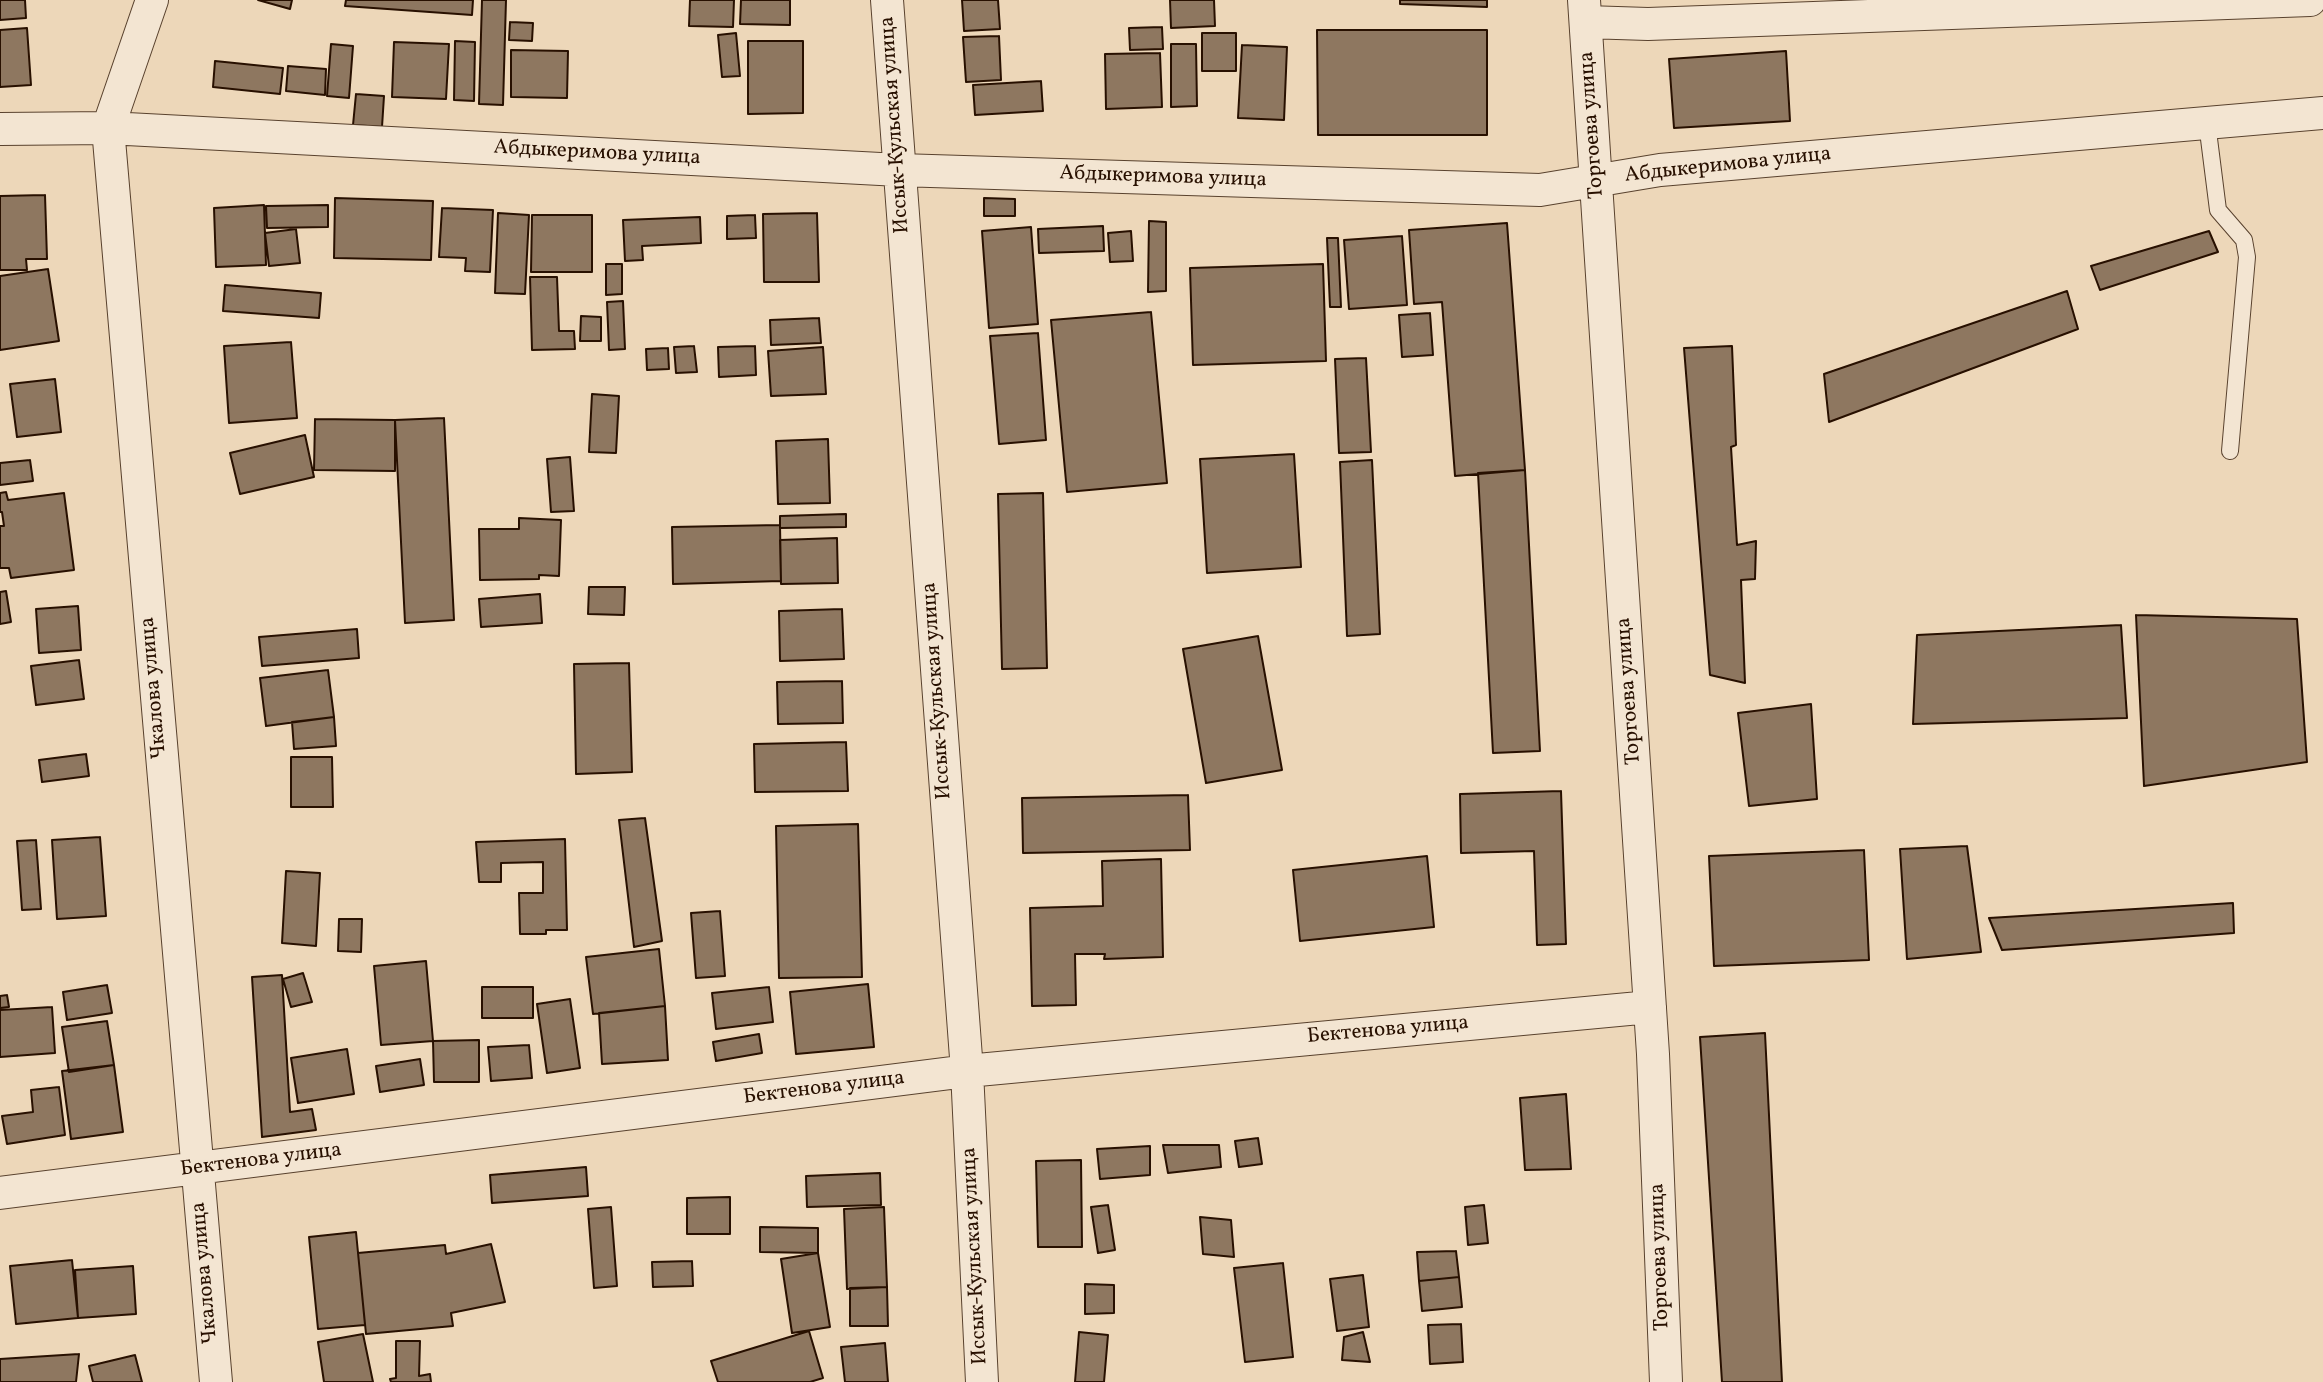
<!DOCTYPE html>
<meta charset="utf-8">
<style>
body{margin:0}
canvas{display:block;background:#edd7b9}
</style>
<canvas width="2323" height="1382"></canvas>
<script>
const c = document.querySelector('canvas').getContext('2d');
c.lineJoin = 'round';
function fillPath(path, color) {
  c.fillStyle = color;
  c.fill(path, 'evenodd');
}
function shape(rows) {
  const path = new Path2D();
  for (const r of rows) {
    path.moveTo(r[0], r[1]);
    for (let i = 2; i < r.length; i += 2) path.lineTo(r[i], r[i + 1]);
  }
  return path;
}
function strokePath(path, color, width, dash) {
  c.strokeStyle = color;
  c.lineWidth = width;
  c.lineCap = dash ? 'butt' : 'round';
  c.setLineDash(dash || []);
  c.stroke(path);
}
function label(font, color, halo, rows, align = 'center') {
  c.font = font + ' Vollkorn,serif';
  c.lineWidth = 5;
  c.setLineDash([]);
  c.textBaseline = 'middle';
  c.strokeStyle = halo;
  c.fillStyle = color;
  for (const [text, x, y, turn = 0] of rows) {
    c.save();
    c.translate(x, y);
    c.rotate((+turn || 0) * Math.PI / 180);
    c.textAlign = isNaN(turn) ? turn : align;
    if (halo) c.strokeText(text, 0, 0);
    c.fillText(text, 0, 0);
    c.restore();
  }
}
const building = shape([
 [0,0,25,0,26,18,0,20,0,0],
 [258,0,292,0,290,9,258,0],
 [346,0,473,0,472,15,345,6,346,0],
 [482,0,506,0,503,105,479,104,482,0],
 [690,0,734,0,733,27,689,26,690,0],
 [741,0,790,0,790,25,740,24,741,0],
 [962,0,998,0,1000,29,964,31,962,0],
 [1170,0,1214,0,1215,26,1171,28,1170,0],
 [1400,0,1487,0,1487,7,1400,4,1400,0],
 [510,22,533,23,532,41,509,40,510,22],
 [1162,27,1163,49,1130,50,1129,28,1162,27],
 [27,28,31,85,0,87,0,30,27,28],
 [1317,30,1487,30,1487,135,1318,135,1317,30],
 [736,33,740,76,722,77,718,35,736,33],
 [1202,33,1236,33,1236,71,1202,71,1202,33],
 [999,36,1001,80,966,82,963,37,999,36],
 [455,41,475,42,474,101,454,100,455,41],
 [748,41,803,41,803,113,748,114,748,41],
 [394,42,449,44,446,99,392,97,394,42],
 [331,44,353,46,349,98,327,96,331,44],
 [1171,44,1196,44,1197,106,1171,107,1171,44],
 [1242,45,1287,47,1284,120,1238,118,1242,45],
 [511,50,568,51,567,98,511,97,511,50],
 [1786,51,1790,121,1674,128,1669,59,1786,51],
 [1160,53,1162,107,1106,109,1105,54,1160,53],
 [215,61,283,68,280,94,213,87,215,61],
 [288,66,326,69,325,95,286,91,288,66],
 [1041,81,1043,111,975,115,973,85,1041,81],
 [356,94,384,96,382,127,353,125,356,94],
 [45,195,47,259,26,259,27,270,0,270,0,196,45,195],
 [335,198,433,201,431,260,334,258,335,198],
 [984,198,1015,199,1015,216,984,216,984,198],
 [264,205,266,265,216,267,214,208,264,205],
 [328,205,328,227,267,228,266,206,328,205],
 [442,208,493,210,490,272,465,271,466,258,439,257,442,208],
 [498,213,529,215,525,294,495,293,498,213],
 [817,213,819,282,764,282,763,214,817,213],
 [532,215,592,215,592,272,531,272,532,215],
 [755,215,756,238,727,239,727,216,755,215],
 [700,217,701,243,642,246,643,260,625,261,623,220,700,217],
 [1149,221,1166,222,1166,291,1148,292,1149,221],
 [1507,223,1525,470,1455,476,1442,302,1414,304,1409,230,1507,223],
 [1103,226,1104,251,1039,253,1038,229,1103,226],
 [1031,227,1038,324,989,328,982,231,1031,227],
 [296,229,300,263,269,266,265,233,296,229],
 [1131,231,1133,261,1110,262,1108,233,1131,231],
 [2209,231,2218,252,2100,290,2091,266,2209,231],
 [1402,236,1407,305,1349,309,1344,240,1402,236],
 [1327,238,1338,238,1341,307,1330,307,1327,238],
 [606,264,622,264,622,294,606,295,606,264],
 [1323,264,1326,361,1193,365,1190,268,1323,264],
 [48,269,59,341,0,350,0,276,48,269],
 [530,277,557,277,559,331,574,331,575,349,532,350,530,277],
 [225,285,321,293,319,318,223,311,225,285],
 [2067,291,2078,329,1829,422,1824,374,2067,291],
 [623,301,625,349,609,350,607,302,623,301],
 [1151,312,1167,483,1067,492,1051,320,1151,312],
 [1430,313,1433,355,1402,357,1399,315,1430,313],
 [581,316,601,317,601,341,580,341,581,316],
 [819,318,821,343,771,345,770,320,819,318],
 [1038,333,1046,440,999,444,990,336,1038,333],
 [291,342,297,418,229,423,224,346,291,342],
 [694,346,697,372,676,373,674,347,694,346],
 [755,346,756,375,719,377,718,347,755,346],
 [1732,346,1736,445,1731,447,1737,545,1756,541,1755,579,1741,580,1745,683,1710,675,1684,348,1732,346],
 [823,347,826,394,771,396,768,351,823,347],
 [668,348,669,369,647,370,646,349,668,348],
 [1366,358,1371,452,1339,453,1335,359,1366,358],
 [55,379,61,432,17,437,10,384,55,379],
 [592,394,619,396,616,453,589,452,592,394],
 [444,418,454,620,405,623,395,420,444,418],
 [315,419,395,420,395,471,314,470,315,419],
 [305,435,314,477,240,494,230,453,305,435],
 [828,439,830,503,778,504,776,441,828,439],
 [1294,454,1301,567,1207,573,1200,459,1294,454],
 [570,457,574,511,551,512,547,459,570,457],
 [30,460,33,481,0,485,0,463,30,460],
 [1372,460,1380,634,1347,636,1340,462,1372,460],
 [1525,470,1540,751,1493,753,1478,473,1525,470],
 [6,492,8,500,64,493,74,570,11,578,9,568,0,568,0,526,4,526,2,512,0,512,0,493,6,492],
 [1043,493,1047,668,1002,669,998,494,1043,493],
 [846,514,846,527,780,528,780,516,846,514],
 [519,518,561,520,559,576,539,575,539,579,480,580,479,529,519,529,519,518],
 [780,525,781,581,673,584,672,527,780,525],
 [837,538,838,583,781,584,780,540,837,538],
 [589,587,625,587,624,615,588,614,589,587],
 [6,591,11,622,0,624,0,592,6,591],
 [540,594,542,623,481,627,479,599,540,594],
 [78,606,81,650,39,653,36,609,78,606],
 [842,609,844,659,780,661,779,611,842,609],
 [2136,615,2297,619,2307,762,2144,786,2136,615],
 [2121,625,2127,718,1913,724,1917,635,2121,625],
 [357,629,359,658,262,666,259,637,357,629],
 [1258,636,1282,770,1206,783,1183,649,1258,636],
 [79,660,84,699,36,705,31,666,79,660],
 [629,663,632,772,576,774,574,664,629,663],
 [328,670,334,717,266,726,260,678,328,670],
 [842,681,843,723,778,724,777,682,842,681],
 [1811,704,1817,799,1749,806,1738,713,1811,704],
 [334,717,336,746,294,749,292,722,334,717],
 [846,742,848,791,755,792,754,744,846,742],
 [86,754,89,776,42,782,39,760,86,754],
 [291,757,332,757,333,807,291,807,291,757],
 [1561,791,1566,944,1537,945,1534,851,1461,853,1460,794,1561,791],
 [1188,795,1190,850,1023,853,1022,798,1188,795],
 [645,818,662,941,634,947,619,820,645,818],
 [858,824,862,977,779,978,776,826,858,824],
 [100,837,106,916,57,919,52,840,100,837],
 [565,839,567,930,546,930,546,934,520,934,519,893,543,893,543,862,501,863,501,882,479,882,476,842,565,839],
 [36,840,41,909,22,910,17,841,36,840],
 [1967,846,1981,952,1907,959,1900,849,1967,846],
 [1864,850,1869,960,1714,966,1709,856,1864,850],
 [1427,856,1434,927,1300,941,1293,870,1427,856],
 [1161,859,1163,957,1104,959,1105,954,1075,954,1076,1005,1032,1006,1030,908,1103,906,1102,861,1161,859],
 [286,871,320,873,316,946,282,943,286,871],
 [2233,903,2234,933,2002,950,1989,918,2233,903],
 [720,911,725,976,696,978,691,913,720,911],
 [339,919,362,919,361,952,338,951,339,919],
 [659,949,665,1006,593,1014,586,957,659,949],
 [426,961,433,1041,381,1045,374,966,426,961],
 [303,973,312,1002,291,1007,283,979,303,973],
 [282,975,290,1112,312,1109,316,1130,262,1137,252,977,282,975],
 [868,984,874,1047,796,1054,790,992,868,984],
 [107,985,112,1013,67,1020,63,992,107,985],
 [482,987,533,987,533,1018,482,1018,482,987],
 [769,987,773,1022,716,1029,712,993,769,987],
 [7,995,9,1007,0,1008,0,996,7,995],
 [570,999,580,1068,547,1073,537,1004,570,999],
 [665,1006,668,1060,602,1064,599,1013,665,1006],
 [52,1007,55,1053,0,1057,0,1010,52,1007],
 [107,1021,114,1065,69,1072,62,1027,107,1021],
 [1765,1033,1782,1382,1722,1382,1700,1037,1765,1033],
 [759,1034,762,1053,716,1061,713,1042,759,1034],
 [479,1040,479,1082,434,1082,433,1041,479,1040],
 [529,1045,532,1078,491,1081,488,1047,529,1045],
 [347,1049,354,1094,298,1103,291,1058,347,1049],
 [420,1059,424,1085,380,1092,376,1066,420,1059],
 [114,1065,123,1132,71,1139,62,1071,114,1065],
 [59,1087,65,1135,7,1144,2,1116,33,1112,31,1090,59,1087],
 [1566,1094,1571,1169,1525,1170,1520,1098,1566,1094],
 [1258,1138,1262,1164,1239,1167,1235,1141,1258,1138],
 [1163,1145,1219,1145,1221,1167,1168,1173,1163,1145],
 [1150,1146,1150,1175,1100,1179,1097,1149,1150,1146],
 [1081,1160,1082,1247,1038,1247,1036,1161,1081,1160],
 [586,1167,588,1196,492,1203,490,1175,586,1167],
 [880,1173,881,1205,807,1207,806,1176,880,1173],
 [730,1197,730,1234,687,1234,687,1198,730,1197],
 [1108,1205,1115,1250,1098,1253,1091,1207,1108,1205],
 [1484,1205,1488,1243,1468,1245,1465,1207,1484,1205],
 [611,1207,617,1286,594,1288,588,1209,611,1207],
 [884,1207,887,1287,847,1289,844,1209,884,1207],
 [1200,1217,1231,1220,1234,1257,1203,1254,1200,1217],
 [760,1227,818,1228,818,1253,760,1252,760,1227],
 [356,1232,365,1325,318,1329,309,1237,356,1232],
 [491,1244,505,1302,451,1313,453,1326,366,1334,358,1253,445,1245,446,1254,491,1244],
 [1456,1251,1459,1277,1419,1281,1417,1252,1456,1251],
 [818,1253,830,1327,792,1333,781,1259,818,1253],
 [72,1260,78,1318,16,1324,10,1266,72,1260],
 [692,1261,693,1286,653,1287,652,1262,692,1261],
 [1283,1263,1293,1357,1245,1362,1234,1268,1283,1263],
 [133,1266,136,1314,78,1318,75,1270,133,1266],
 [1363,1275,1369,1327,1337,1331,1330,1279,1363,1275],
 [1459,1277,1462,1307,1422,1311,1419,1281,1459,1277],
 [1085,1284,1114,1285,1114,1313,1085,1314,1085,1284],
 [887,1287,888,1326,850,1326,850,1288,887,1287],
 [1461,1324,1463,1362,1430,1364,1428,1325,1461,1324],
 [809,1331,823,1378,810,1382,718,1382,711,1361,809,1331],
 [1079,1332,1108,1335,1104,1382,1075,1382,1079,1332],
 [1363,1332,1370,1362,1342,1360,1344,1337,1363,1332],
 [363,1334,373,1382,324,1382,318,1342,363,1334],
 [396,1341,420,1341,419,1376,430,1374,431,1382,391,1382,390,1379,396,1378,396,1341],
 [885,1343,888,1382,845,1382,841,1347,885,1343],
 [79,1354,76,1382,0,1382,0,1359,79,1354],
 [135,1355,142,1382,93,1382,89,1366,135,1355]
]);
fillPath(building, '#8e7760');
strokePath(building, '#281000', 2);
const service = shape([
 [2207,123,2218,210,2244,240,2247,257,2230,451]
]);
const minor = shape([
 [152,0,108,128,216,1382],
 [887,0,967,1071,982,1382],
 [1584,0,1653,1054,1666,1382],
 [1586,22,1648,24,2310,0],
 [0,129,108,128,899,170,1540,190,1660,170,2323,113],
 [0,1193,967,1071,1650,1007]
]);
strokePath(service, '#59422e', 18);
strokePath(minor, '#59422e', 34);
strokePath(service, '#f3e5d2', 16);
strokePath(minor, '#f3e5d2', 32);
label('21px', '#281000', '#f3e5d2', [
 ["Иссык-Кульская улица",896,125,-94],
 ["Торгоева улица",1593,125,-94],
 ["Абдыкеримова улица",597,154,3],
 ["Абдыкеримова улица",1728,166,-6],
 ["Абдыкеримова улица",1163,178,2],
 ["Чкалова улица",155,688,-95],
 ["Иссык-Кульская улица",938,691,-94],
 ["Торгоева улица",1630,691,-94],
 ["Бектенова улица",1388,1031,-5],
 ["Бектенова улица",824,1089,-7],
 ["Бектенова улица",261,1161,-7],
 ["Иссык-Кульская улица",976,1256,-93],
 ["Торгоева улица",1661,1257,-92],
 ["Чкалова улица",206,1273,-95]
]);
</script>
